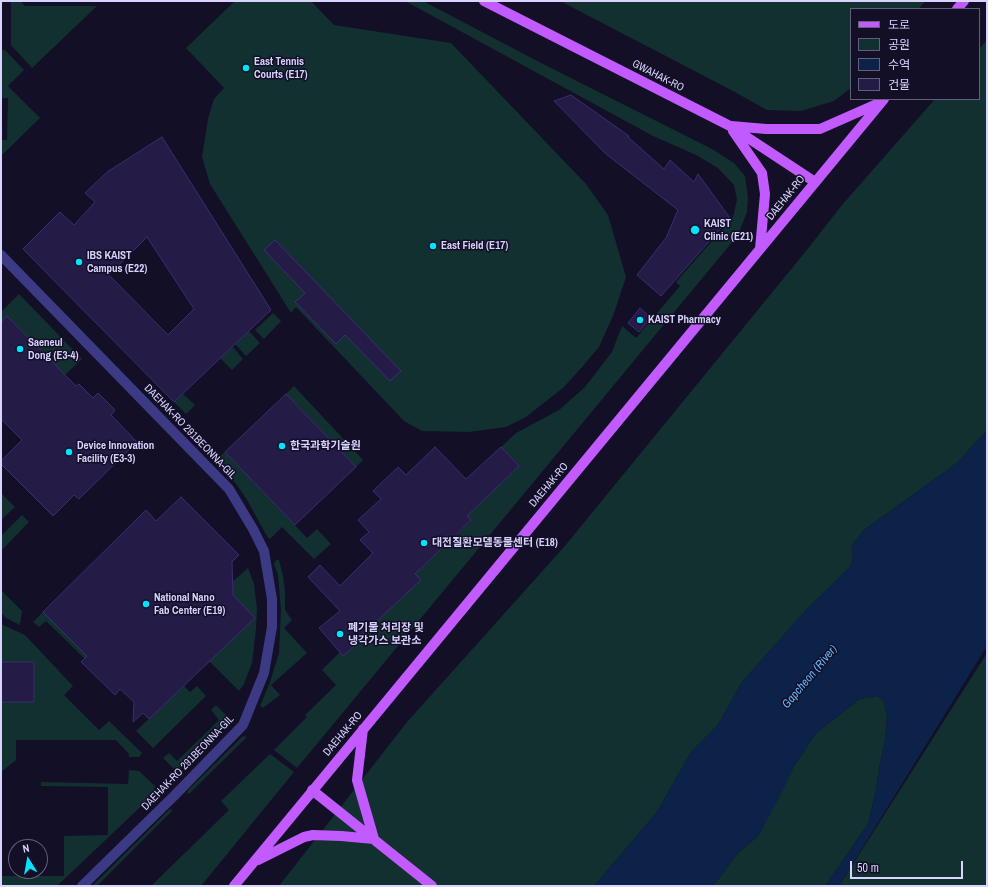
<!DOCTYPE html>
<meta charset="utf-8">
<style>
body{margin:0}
#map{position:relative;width:988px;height:887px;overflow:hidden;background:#130f26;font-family:"Archivo Narrow","Noto Sans KR",sans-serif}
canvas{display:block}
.frame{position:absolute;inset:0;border:2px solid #d9d4ff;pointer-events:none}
.legend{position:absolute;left:850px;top:8px;width:130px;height:92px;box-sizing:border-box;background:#130f26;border:1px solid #625e7d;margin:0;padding:5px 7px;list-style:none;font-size:12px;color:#d9d4ff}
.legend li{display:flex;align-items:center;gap:8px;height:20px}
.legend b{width:20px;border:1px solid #625e7d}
.north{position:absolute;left:8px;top:839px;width:40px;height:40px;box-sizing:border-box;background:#130f26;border:1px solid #625e7d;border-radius:50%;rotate:349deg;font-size:11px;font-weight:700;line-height:16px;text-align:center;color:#d9d4ff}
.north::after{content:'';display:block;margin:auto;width:14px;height:18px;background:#00e5ff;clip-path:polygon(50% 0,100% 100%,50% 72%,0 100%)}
.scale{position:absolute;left:850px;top:861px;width:113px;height:18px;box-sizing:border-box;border:2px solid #d9d4ff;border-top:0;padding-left:5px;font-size:12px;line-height:14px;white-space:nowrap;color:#d9d4ff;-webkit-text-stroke:3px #130f26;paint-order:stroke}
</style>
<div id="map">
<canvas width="988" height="887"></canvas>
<div class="frame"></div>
<ul class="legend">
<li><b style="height:5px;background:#c25bff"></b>도로</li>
<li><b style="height:11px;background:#12302f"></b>공원</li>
<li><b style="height:11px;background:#0c2248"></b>수역</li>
<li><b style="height:11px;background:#241b47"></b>건물</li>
</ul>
<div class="north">N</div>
<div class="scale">50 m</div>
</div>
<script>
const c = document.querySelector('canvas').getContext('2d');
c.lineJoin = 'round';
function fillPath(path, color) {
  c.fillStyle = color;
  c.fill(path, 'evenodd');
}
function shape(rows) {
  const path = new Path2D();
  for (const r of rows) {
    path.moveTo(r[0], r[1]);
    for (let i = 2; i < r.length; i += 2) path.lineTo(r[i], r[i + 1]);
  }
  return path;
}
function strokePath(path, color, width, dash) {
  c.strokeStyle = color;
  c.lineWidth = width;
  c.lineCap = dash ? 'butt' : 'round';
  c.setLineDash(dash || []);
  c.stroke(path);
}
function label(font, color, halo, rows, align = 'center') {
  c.font = font + ' "Archivo Narrow","Noto Sans KR",sans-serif';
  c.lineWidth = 3;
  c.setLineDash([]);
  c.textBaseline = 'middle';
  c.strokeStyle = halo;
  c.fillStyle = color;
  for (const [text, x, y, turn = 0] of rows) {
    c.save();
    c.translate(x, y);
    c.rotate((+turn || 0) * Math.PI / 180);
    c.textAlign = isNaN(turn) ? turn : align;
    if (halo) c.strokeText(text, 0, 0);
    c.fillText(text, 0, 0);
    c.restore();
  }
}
fillPath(shape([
 [11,1,20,1,25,6,97,6,32,68,11,45],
 [235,1,311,1,334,25,451,43,586,184,608,215,626,277,613,316,599,347,583,366,564,387,526,417,506,427,469,432,422,431,404,421,296,307,291,313,210,184,202,157,208,119,214,99,224,88,186,48],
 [405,1,423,1,545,65,712,149,734,163,745,176,748,197,747,212,738,235,297,768,274,750,307,717,305,715,336,685,322,670,340,652,343,655,361,641,362,635,420,580,415,574,471,521,467,516,519,466,501,447,516,433,559,410,585,387,612,352,622,326,636,338,680,286,676,282,733,217,737,200,734,185,718,168,696,155,653,136],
 [560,1,925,1,919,9,851,9,851,88,834,101,801,111,767,110,733,91],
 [987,40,987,430,957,463,864,530,852,545,853,560,849,568,807,609,742,682,717,726,691,752,657,812,594,886,279,886,407,722,564,547,806,251,842,205,935,99,979,99,979,49],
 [1,50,5,50,24,70,8,86,40,118,1,156,1,140,7,140,8,98,1,98],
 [19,294,82,359,65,375,7,316,1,322,1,312],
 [273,313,281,321,264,339,255,330],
 [249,331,260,343,246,356,235,344],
 [233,347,243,359,232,370,220,358],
 [294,386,363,460,356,467,286,394],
 [183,394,195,405,186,414,174,402],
 [225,452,307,538,317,529,331,544,314,559,282,527,270,539,268,538,247,500,237,485,219,464,220,456],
 [1,493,15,507,1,520],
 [22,515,29,522,1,551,1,536],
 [276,560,279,560,283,576,285,591,285,610,292,620,284,628,307,653,271,685,280,695,263,708,260,706,270,682,279,653,281,610,278,575,274,564],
 [248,568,254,584,257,609,256,629,252,663,244,684,239,691,209,661,233,595,233,581],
 [1,590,22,611,20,625,6,618,1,613],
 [43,612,87,656,85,659,46,621,39,627,33,622],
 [1,624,25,635,73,686,64,695,99,730,109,721,142,753,139,757,129,757,129,754,116,740,16,740,16,760,1,772,1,702,34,702,34,663,1,662],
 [987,653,987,886,839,886],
 [184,686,190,692,197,686,206,696,153,748,136,731],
 [877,696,884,701,887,718,885,740,879,769,875,795,868,824,825,886,713,886,738,853,758,836,779,796,793,768,816,733,860,699],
 [216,705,229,718,226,724,177,772,163,758,169,753,177,761,219,720,211,710],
 [243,736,247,737,189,794,187,793,189,789],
 [270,754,294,772,201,886,151,886,229,810,221,801],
 [129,770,139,771,155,786,153,795,57,886,1,886,1,876,64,876,64,836,108,835,108,787,41,786,41,782,128,784],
 [170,809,173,810,97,886,92,886]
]), '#12302f');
fillPath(shape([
 [987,430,987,646,839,886,825,886,868,824,875,795,879,769,885,740,887,718,884,701,877,696,860,699,816,733,793,768,780,796,758,836,738,853,713,886,594,886,657,812,691,752,717,726,742,682,807,609,849,568,853,560,852,545,864,530,957,463]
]), '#0c2248');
const building = shape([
 [571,95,629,136,628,137,664,169,670,160,694,182,698,174,730,218,661,296,637,275,666,238,678,210,606,154,554,101,571,95],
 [162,137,271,310,174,402,23,249,60,212,74,225,95,202,85,193,107,172,162,137],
 [147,237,194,309,168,335,109,275,147,237],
 [275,240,401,371,390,381,345,335,336,344,295,302,305,293,264,250,275,240],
 [640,308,651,318,639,332,628,323,640,308],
 [7,316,76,386,79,384,93,398,98,393,115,410,111,415,137,442,79,499,74,495,53,516,1,464,1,461,22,440,1,419,1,322,7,316],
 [286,394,356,467,295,525,225,452,286,394],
 [435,447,466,479,501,447,519,466,467,516,471,520,415,574,421,580,359,638,361,641,343,656,319,628,340,611,308,577,320,565,340,586,373,553,360,540,369,532,358,520,381,499,373,491,398,467,406,475,435,447],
 [181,497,239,555,232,562,233,595,255,618,149,719,143,713,133,722,134,702,120,689,115,695,81,662,87,656,43,612,146,510,156,521,181,497],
 [1,662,34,662,34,702,1,702,1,662]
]);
fillPath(building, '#241b47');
strokePath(building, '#3b2d73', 1);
strokePath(shape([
 [1,255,229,489,253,529,264,551,272,599,272,627,264,673,243,725,174,796,82,886]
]), '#3d3a85', 10);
strokePath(shape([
 [484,1,730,126,815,182],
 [957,9,964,1],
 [731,126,766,129,820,129,879,103],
 [733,131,762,173,765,194,760,249],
 [363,729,357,780,374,839],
 [312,790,432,886],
 [258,860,304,837,313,835,341,836,374,839],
 [234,886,884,99]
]), '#c25bff', 10);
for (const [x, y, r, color] of [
 [246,68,4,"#00e5ff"],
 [695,230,5,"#00e5ff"],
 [433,246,4,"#00e5ff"],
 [79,262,4,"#00e5ff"],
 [640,320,4,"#00e5ff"],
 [20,349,4,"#00e5ff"],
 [282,446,4,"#00e5ff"],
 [69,452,4,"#00e5ff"],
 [424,543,4,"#00e5ff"],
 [146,604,4,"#00e5ff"],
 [340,634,4,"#00e5ff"]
]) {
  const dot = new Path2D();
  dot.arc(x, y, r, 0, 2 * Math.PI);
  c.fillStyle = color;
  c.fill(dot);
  strokePath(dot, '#130f26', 1.5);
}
label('bold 11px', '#d9d4ff', '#130f26', [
 ["East Tennis",254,62],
 ["Courts (E17)",254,75],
 ["KAIST",704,224],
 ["Clinic (E21)",704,237],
 ["East Field (E17)",441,246],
 ["IBS KAIST",87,256],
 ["Campus (E22)",87,269],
 ["KAIST Pharmacy",648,320],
 ["Saeneul",28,343],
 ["Dong (E3-4)",28,356],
 ["Device Innovation",77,446],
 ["Facility (E3-3)",77,459],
 ["한국과학기술원",290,446],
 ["대전질환모델동물센터 (E18)",432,543],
 ["National Nano",154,598],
 ["Fab Center (E19)",154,611],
 ["폐기물 처리장 및",348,628],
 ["냉각가스 보관소",348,641]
], 'left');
label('11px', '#d9d4ff', '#130f26', [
 ["GWAHAK-RO",658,76,27],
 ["DAEHAK-RO",786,198,-51],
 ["DAEHAK-RO 291BEONNA-GIL",190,432,46],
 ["DAEHAK-RO",549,485,-50],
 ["DAEHAK-RO",343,734,-50],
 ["DAEHAK-RO 291BEONNA-GIL",188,763,-46]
]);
label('italic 12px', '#62b6ff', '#130f26', [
 ["Gapcheon (River)",810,677,-50]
]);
</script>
